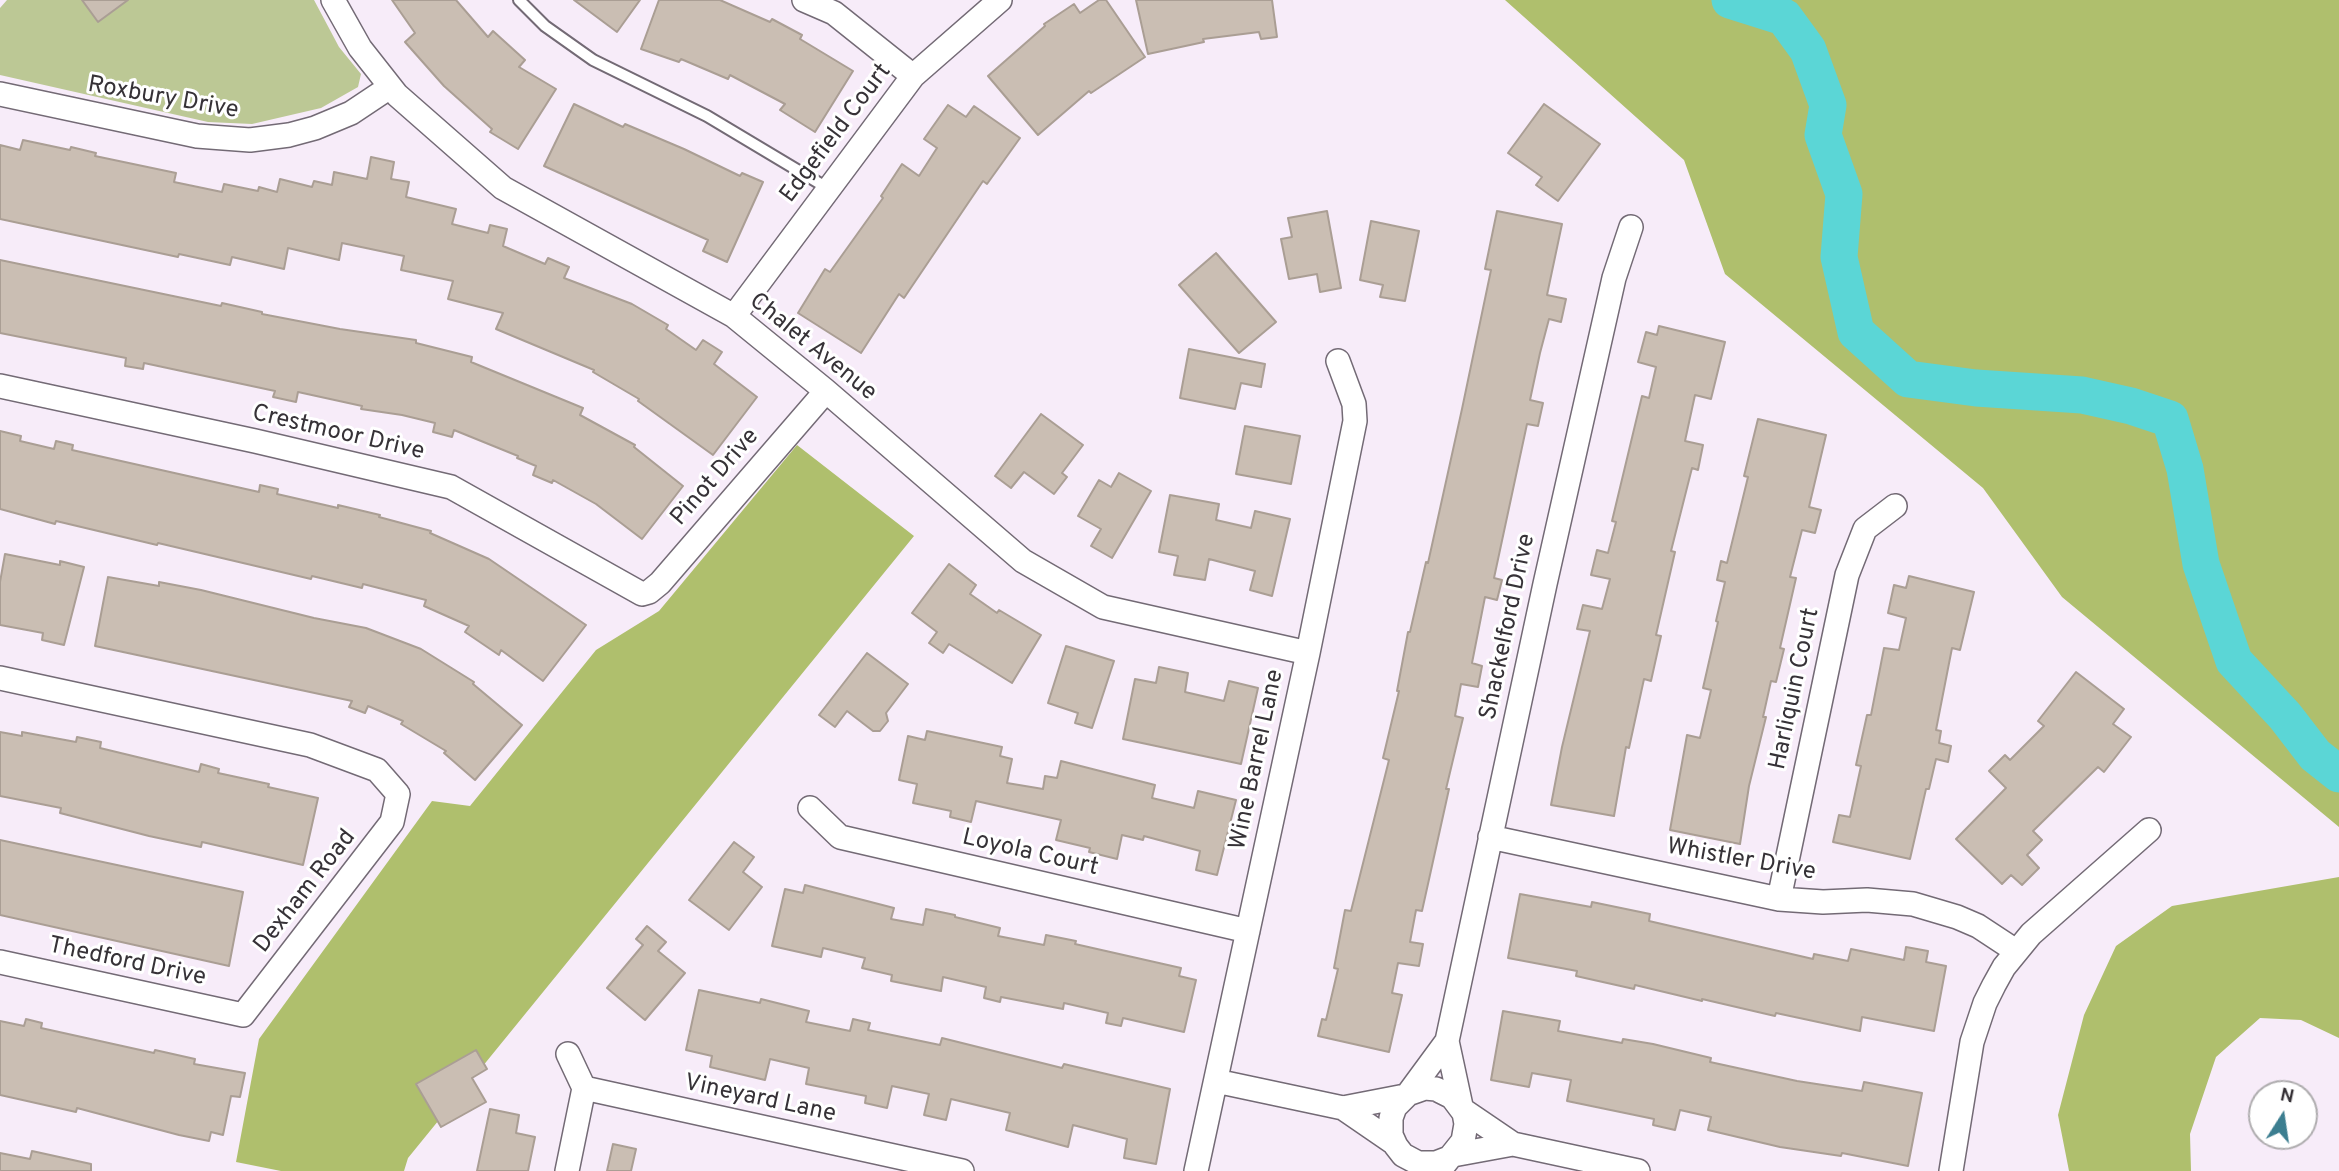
<!DOCTYPE html>
<style>
body{margin:0}
#map{position:relative;width:2339px;height:1171px;overflow:hidden;background:#f7ecf9;font-family:Overpass,sans-serif}
canvas{display:block}
.north{position:absolute;left:2248px;top:1080px;width:70px;height:70px;box-sizing:border-box;background:#fff;border:2px solid #afadaf;border-radius:50%;rotate:12deg;font-size:19px;font-weight:700;line-height:28px;text-align:center;color:#363237}
.north::after{content:'';display:block;margin:auto;width:24px;height:32px;background:#3c7e90;clip-path:polygon(50% 0,100% 100%,50% 72%,0 100%)}
</style>
<div id="map">
<canvas width="2339" height="1171"></canvas>
<div class="north">N</div>
</div>
<script>
const c = document.querySelector('canvas').getContext('2d');
c.lineJoin = 'round';
function fillPath(path, color) {
  c.fillStyle = color;
  c.fill(path, 'evenodd');
}
function shape(rows) {
  const path = new Path2D();
  for (const r of rows) {
    path.moveTo(r[0], r[1]);
    for (let i = 2; i < r.length; i += 2) path.lineTo(r[i], r[i + 1]);
  }
  return path;
}
function strokePath(path, color, width, dash) {
  c.strokeStyle = color;
  c.lineWidth = width;
  c.lineCap = dash ? 'butt' : 'round';
  c.setLineDash(dash || []);
  c.stroke(path);
}
function label(font, color, halo, rows, align = 'center') {
  c.font = font + ' Overpass,sans-serif';
  c.lineWidth = 6;
  c.setLineDash([]);
  c.textBaseline = 'middle';
  c.strokeStyle = halo;
  c.fillStyle = color;
  for (const [text, x, y, turn = 0] of rows) {
    c.save();
    c.translate(x, y);
    c.rotate((+turn || 0) * Math.PI / 180);
    c.textAlign = isNaN(turn) ? turn : align;
    if (halo) c.strokeText(text, 0, 0);
    c.fillText(text, 0, 0);
    c.restore();
  }
}
fillPath(shape([
 [7,0,314,0,339,47,361,74,358,87,321,108,252,124,208,122,0,75,0,8]
]), '#bcc895');
fillPath(shape([
 [1505,0,2339,0,2339,827,2062,597,1983,488,1725,274,1684,160],
 [797,445,914,536,408,1158,404,1171,281,1171,236,1162,259,1039,432,801,470,806,596,650,659,611],
 [2339,877,2339,1038,2301,1020,2260,1018,2216,1057,2190,1134,2191,1171,2069,1171,2058,1115,2084,1015,2116,946,2172,906]
]), '#afbf6d');
strokePath(shape([
 [1730,0,1784,17,1808,50,1828,105,1823,135,1844,194,1839,257,1856,332,1908,379,1976,388,2082,395,2131,406,2170,419,2185,469,2201,564,2234,661,2285,716,2315,755,2339,774]
]), '#5bd6d6', 37);
const building = shape([
 [82,0,128,0,98,22,82,0],
 [392,0,456,0,488,37,493,31,525,60,519,67,556,89,518,149,490,132,492,129,444,86,405,42,415,33,392,0],
 [574,0,640,0,617,32,574,0],
 [659,0,720,0,770,22,772,19,802,35,800,39,853,71,815,132,780,110,785,104,730,75,728,79,681,59,679,62,641,49,659,0],
 [1099,0,1106,0,1145,57,1091,93,1089,91,1038,135,988,76,1045,26,1044,24,1074,4,1080,13,1099,0],
 [1136,0,1272,0,1277,37,1261,39,1259,32,1203,39,1204,42,1148,54,1136,0],
 [574,104,623,127,625,124,684,149,740,176,742,173,763,182,727,262,703,251,708,240,544,166,574,104],
 [1544,104,1600,144,1558,201,1536,185,1542,177,1508,153,1544,104],
 [948,105,966,117,974,106,1020,138,987,184,983,181,904,298,899,294,861,353,798,313,825,269,830,272,883,198,881,196,902,164,919,176,937,148,924,139,948,105],
 [23,140,70,150,71,147,96,153,95,156,176,173,174,182,222,192,224,184,258,191,259,187,277,192,280,179,312,187,314,181,332,185,334,172,367,179,371,157,394,162,391,179,409,182,406,197,456,209,452,224,488,233,490,225,507,229,503,246,545,264,548,258,569,267,564,278,632,304,668,325,666,329,696,350,703,340,722,352,714,364,757,397,713,455,638,401,639,399,593,372,594,370,496,329,503,313,448,299,453,281,401,270,404,256,342,243,339,260,288,248,284,269,232,257,230,265,179,254,178,257,0,219,0,145,20,150,23,140],
 [1327,211,1341,288,1320,292,1317,274,1289,279,1281,239,1292,237,1288,218,1327,211],
 [1497,211,1562,224,1547,295,1566,299,1561,322,1549,319,1540,353,1530,400,1543,403,1538,426,1527,424,1494,578,1502,580,1497,600,1485,597,1472,663,1482,666,1478,687,1461,684,1455,716,1463,718,1446,789,1449,789,1422,911,1416,910,1410,942,1423,944,1419,966,1398,963,1392,993,1402,995,1389,1052,1318,1036,1322,1019,1326,1020,1338,969,1334,968,1345,910,1351,911,1389,760,1383,758,1399,691,1397,691,1408,632,1410,632,1426,562,1428,563,1462,409,1491,270,1485,269,1497,211],
 [1371,221,1419,231,1405,301,1380,297,1383,285,1360,280,1371,221],
 [1216,253,1276,322,1239,353,1179,285,1216,253],
 [0,260,221,306,222,303,262,312,262,314,340,329,416,340,416,343,472,357,471,362,583,408,580,415,635,445,634,447,683,486,642,539,596,504,553,480,552,483,533,475,536,466,517,458,518,456,454,430,452,437,433,432,435,423,402,415,361,409,362,406,298,392,296,402,273,397,275,391,144,363,143,369,125,366,126,358,0,333,0,260],
 [1659,326,1725,342,1711,399,1695,395,1685,441,1703,445,1698,470,1692,468,1671,551,1675,552,1656,635,1661,636,1651,681,1644,679,1629,748,1626,747,1614,816,1551,805,1562,747,1590,631,1577,629,1583,605,1602,609,1610,579,1591,575,1597,550,1608,553,1616,522,1612,521,1642,396,1649,398,1656,367,1638,362,1646,332,1657,335,1659,326],
 [1189,349,1265,364,1261,387,1241,383,1235,409,1180,398,1189,349],
 [1041,414,1083,445,1062,473,1067,477,1054,494,1024,472,1011,488,995,476,1041,414],
 [1758,419,1826,435,1809,507,1821,510,1815,533,1802,530,1790,577,1796,578,1780,648,1784,649,1776,682,1771,681,1763,717,1766,717,1749,786,1740,844,1670,830,1687,735,1700,738,1711,690,1703,688,1718,622,1716,621,1725,582,1717,580,1721,561,1727,563,1748,477,1744,476,1758,419],
 [1245,426,1300,436,1291,484,1236,474,1245,426],
 [0,431,21,436,20,441,54,449,56,441,73,445,72,450,259,492,260,485,278,489,277,494,338,508,338,505,380,515,379,517,431,531,430,533,489,559,586,625,543,681,501,650,499,655,465,632,469,626,424,606,426,600,363,584,362,588,312,576,311,579,158,543,157,545,56,521,55,524,0,509,0,431],
 [1119,473,1151,491,1112,558,1091,546,1101,529,1078,516,1099,480,1111,487,1119,473],
 [1170,495,1219,504,1216,520,1251,528,1255,511,1290,519,1272,596,1250,590,1255,571,1209,559,1205,580,1174,575,1178,556,1159,552,1170,495],
 [5,554,60,565,60,561,84,567,64,645,42,640,43,633,0,625,0,582,5,554],
 [949,564,976,585,970,594,997,613,999,610,1041,635,1012,683,949,644,943,653,929,643,937,632,912,613,949,564],
 [1909,576,1974,592,1960,650,1952,648,1936,730,1941,731,1939,743,1951,746,1948,762,1936,759,1929,789,1926,789,1910,859,1833,842,1839,815,1850,817,1861,766,1856,765,1867,715,1871,715,1884,648,1899,650,1906,618,1888,613,1894,585,1906,588,1909,576],
 [108,577,159,586,159,582,201,590,314,618,366,628,421,649,474,682,473,684,522,725,475,780,444,753,446,751,401,724,403,721,368,706,365,713,349,707,352,701,95,646,108,577],
 [1066,646,1114,661,1092,728,1075,723,1078,713,1048,703,1066,646],
 [867,653,908,684,886,713,888,721,880,731,873,731,847,711,835,727,819,715,867,653],
 [1159,667,1188,673,1185,692,1224,701,1229,681,1258,688,1241,764,1123,739,1135,679,1156,683,1159,667],
 [2076,672,2124,709,2113,724,2131,737,2104,772,2098,767,2033,831,2042,840,2027,855,2039,868,2022,885,2011,875,2002,884,1956,839,2006,788,1989,771,2005,755,2010,760,2044,726,2038,721,2076,672],
 [927,731,1002,747,1000,756,1012,759,1007,783,1043,789,1045,776,1057,778,1061,761,1155,785,1152,798,1194,808,1198,791,1236,800,1217,875,1196,870,1200,851,1144,836,1143,840,1122,835,1117,859,1089,852,1090,848,1056,840,1061,820,976,801,971,822,950,817,951,811,913,803,917,784,899,780,908,736,925,740,927,731],
 [0,732,22,736,22,732,76,742,77,737,101,742,100,748,199,772,201,764,219,769,218,773,269,784,268,787,318,798,303,865,202,842,201,847,149,836,60,813,61,808,0,796,0,732],
 [0,840,243,892,229,966,0,915,0,840],
 [734,842,754,857,743,872,762,887,729,930,689,900,734,842],
 [805,885,894,908,891,919,923,925,926,909,955,915,955,917,1000,928,998,936,1044,945,1046,935,1076,941,1075,944,1181,968,1179,976,1196,980,1184,1032,1123,1018,1121,1026,1106,1023,1108,1013,1064,1003,1063,1009,1001,997,1000,1002,984,998,986,987,943,977,941,991,891,981,892,975,862,968,865,958,823,948,821,957,772,946,785,889,803,893,805,885],
 [1520,894,1591,907,1592,902,1650,914,1649,921,1813,959,1814,954,1848,961,1851,949,1904,960,1906,947,1928,951,1926,962,1946,966,1934,1031,1862,1017,1860,1031,1776,1013,1775,1016,1702,999,1702,1001,1635,985,1634,989,1576,976,1577,971,1508,958,1520,894],
 [647,926,666,942,658,951,685,973,645,1020,607,988,643,945,636,939,647,926],
 [699,990,760,1003,761,999,809,1011,806,1022,850,1031,853,1019,870,1023,868,1030,940,1045,942,1038,1062,1068,1064,1064,1170,1089,1156,1164,1124,1158,1127,1139,1073,1125,1068,1147,1006,1130,1010,1113,951,1099,946,1120,924,1115,929,1094,892,1086,887,1108,865,1103,866,1096,806,1084,809,1068,770,1059,765,1080,710,1067,712,1056,686,1050,699,990],
 [1503,1011,1560,1021,1558,1031,1622,1043,1623,1039,1653,1044,1711,1058,1710,1062,1797,1081,1862,1091,1864,1082,1922,1093,1908,1166,1842,1153,1841,1156,1780,1147,1708,1130,1711,1117,1680,1110,1675,1130,1653,1125,1654,1119,1567,1101,1571,1080,1532,1073,1529,1087,1491,1080,1503,1011],
 [26,1019,42,1023,41,1028,154,1053,155,1050,195,1059,194,1064,245,1073,240,1097,231,1096,223,1135,211,1132,209,1141,179,1135,77,1108,76,1112,0,1095,0,1021,24,1026,26,1019],
 [476,1050,487,1069,472,1078,486,1102,441,1127,416,1084,476,1050],
 [490,1109,519,1115,516,1133,535,1137,528,1171,477,1171,490,1109],
 [613,1144,636,1149,631,1171,607,1171,613,1144],
 [32,1151,91,1164,91,1171,0,1171,0,1153,30,1159,32,1151]
]);
fillPath(building, '#cabeb3');
strokePath(building, '#aa9e94', 2);
const service = shape([
 [519,0,545,26,593,60,707,116,829,189]
]);
const minor = shape([
 [333,0,360,48,397,95,503,188,734,316,826,391,1023,561,1103,607,1308,653],
 [804,0,834,13,913,76],
 [0,94,197,136,250,140,289,135,315,128,351,113,390,87],
 [734,316,913,76,1000,0],
 [0,386,255,441,451,487,642,594,649,592,660,583,826,391],
 [0,678,310,745,377,770,398,794,392,822,243,1015,0,962],
 [810,808,840,837,1248,931],
 [1490,837,1779,899,1823,902,1867,900,1913,904,1957,917,1978,926,2016,951],
 [1779,899,1847,575,1865,529,1895,506],
 [568,1054,584,1088],
 [1216,1081,1343,1108,1405,1096],
 [584,1088,962,1171],
 [1408,1094,1447,1041],
 [1461,1106,1447,1041,1545,584,1614,278,1631,227],
 [1343,1108,1394,1143],
 [1463,1110,1513,1144,1638,1171],
 [1453,1155,1513,1144],
 [567,1171,584,1088],
 [1196,1171,1308,653,1355,421,1354,404,1338,361],
 [1439,1171,1463,1141,1466,1124,1464,1113,1452,1097,1436,1089,1425,1088,1408,1094,1395,1107,1391,1118,1391,1135,1396,1146,1403,1155,1418,1163,1436,1163,1449,1158],
 [1951,1171,1972,1042,1985,1003,1994,985,2004,967,2031,934,2149,830]
]);
strokePath(service, '#736a75', 14);
strokePath(minor, '#736a75', 26);
strokePath(service, '#fff', 10);
strokePath(minor, '#fff', 23);
label('24px', '#363237', '#fff', [
 ["Roxbury Drive",163,99,10],
 ["Edgefield Court",837,134,-53],
 ["Chalet Avenue",812,348,39],
 ["Crestmoor Drive",338,434,13],
 ["Pinot Drive",716,478,-49],
 ["Shackelford Drive",1509,627,-78],
 ["Harliquin Court",1796,689,-78],
 ["Wine Barrel Lane",1258,760,-78],
 ["Loyola Court",1030,854,13],
 ["Whistler Drive",1741,861,10],
 ["Dexham Road",306,892,-52],
 ["Thedford Drive",127,963,12],
 ["Vineyard Lane",760,1100,12]
]);
</script>
